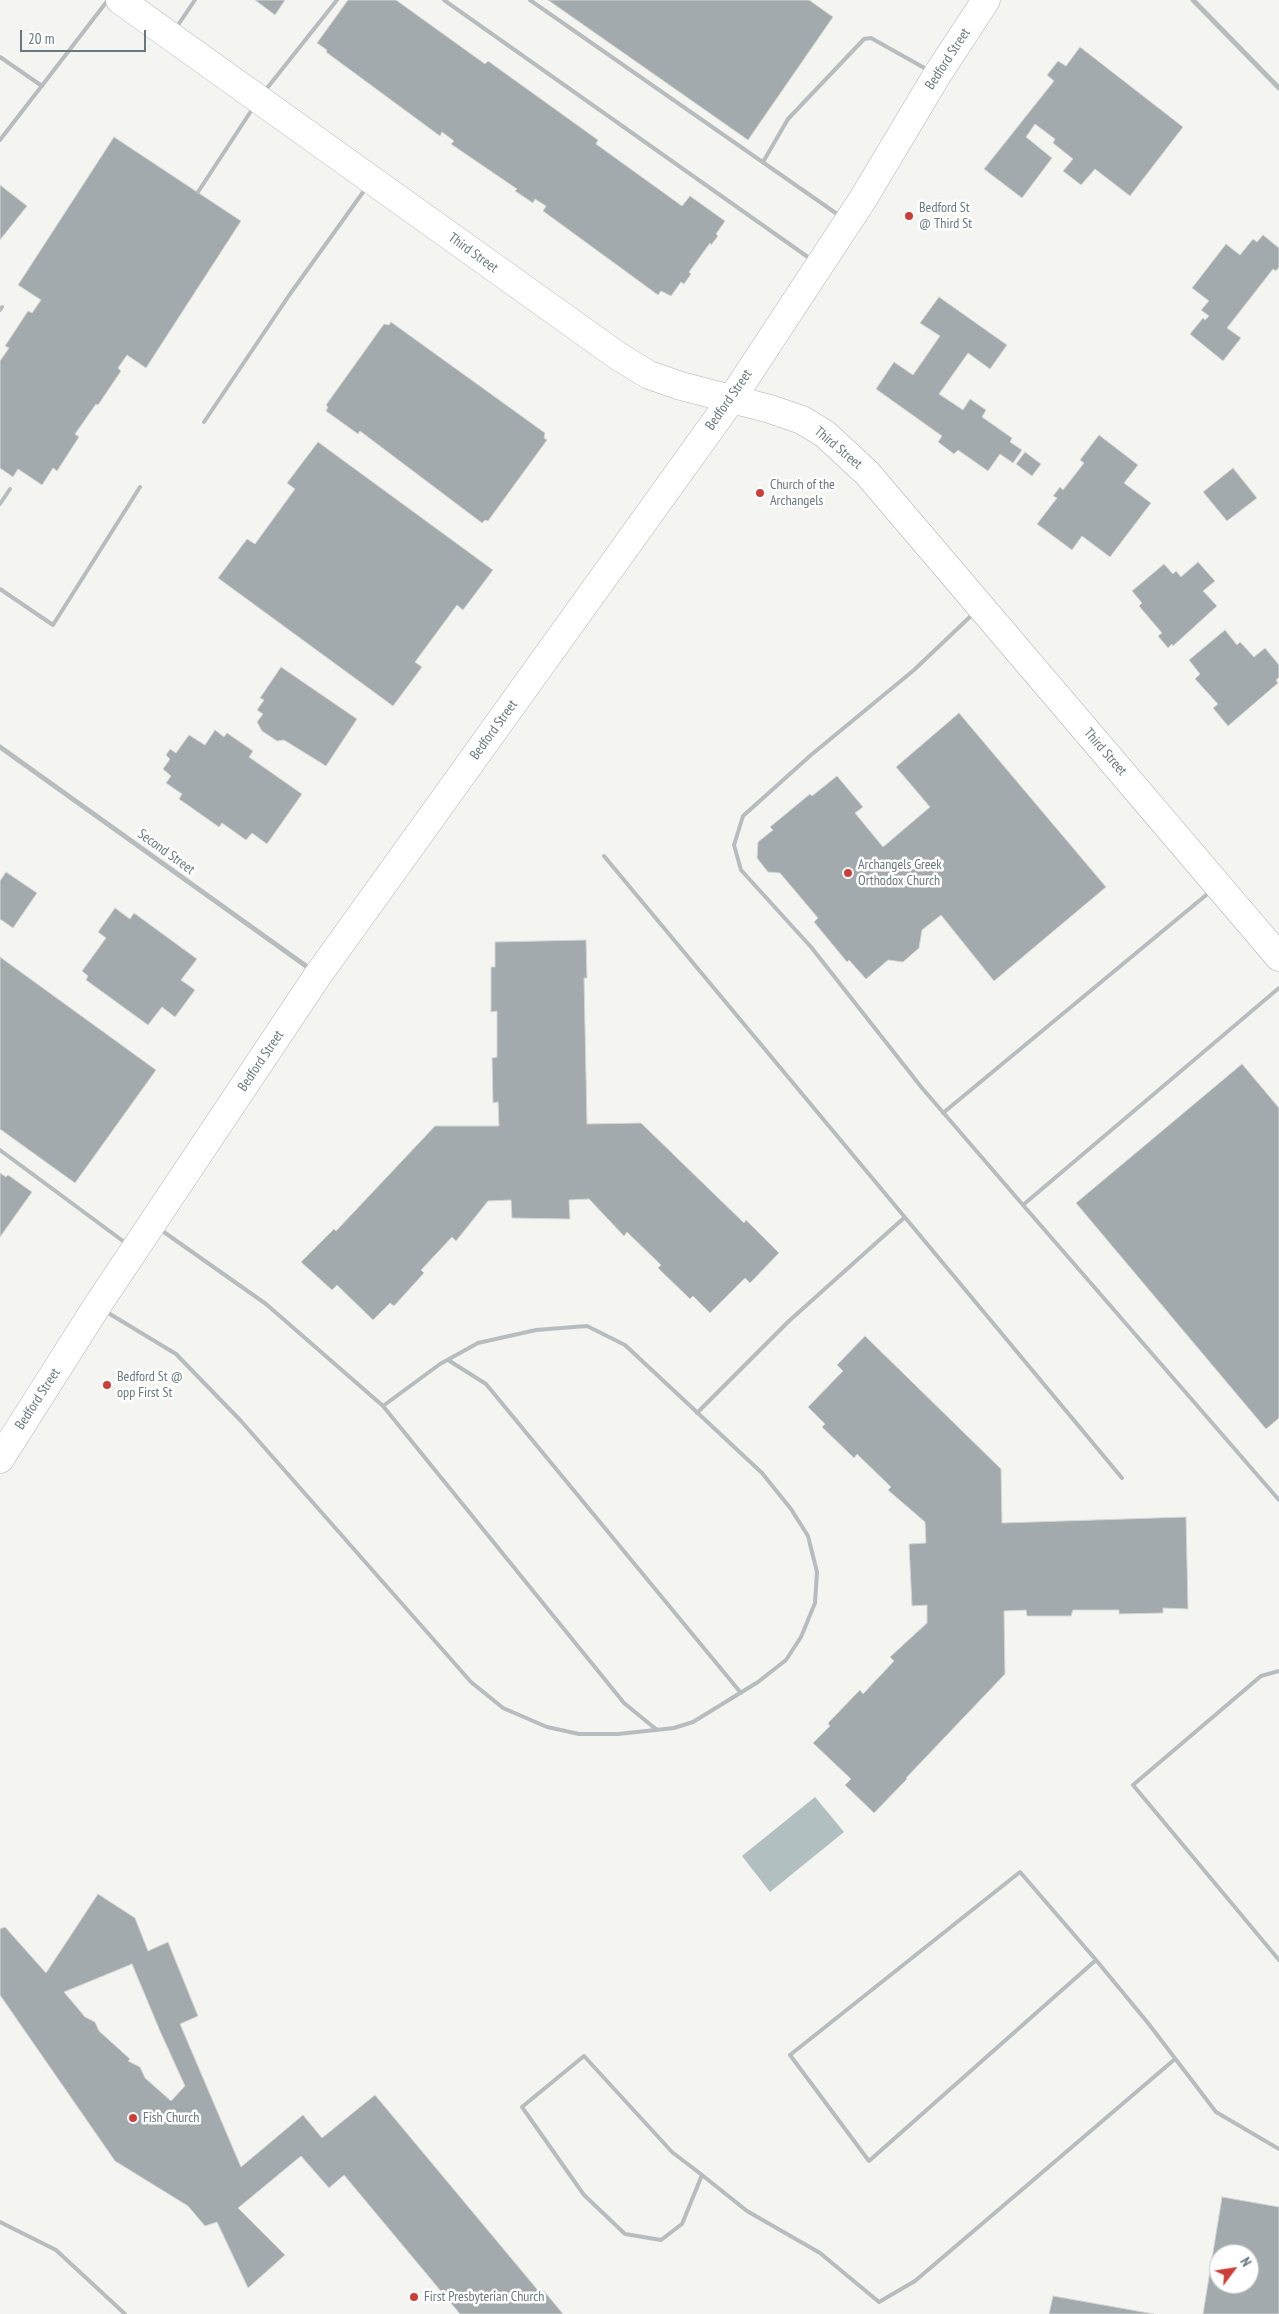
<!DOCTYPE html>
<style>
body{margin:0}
#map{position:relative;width:1279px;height:2314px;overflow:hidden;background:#f4f4f1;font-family:"PT Sans Narrow",sans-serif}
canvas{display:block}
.north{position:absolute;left:1209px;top:2244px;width:50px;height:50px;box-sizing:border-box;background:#fff;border:1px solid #c2c9cb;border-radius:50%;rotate:59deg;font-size:14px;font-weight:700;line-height:20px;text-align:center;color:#67787e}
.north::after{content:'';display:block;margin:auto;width:18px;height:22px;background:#cd3e39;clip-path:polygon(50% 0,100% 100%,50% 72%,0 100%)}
.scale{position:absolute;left:20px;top:30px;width:126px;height:22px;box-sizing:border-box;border:2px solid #67787e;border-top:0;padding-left:6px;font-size:15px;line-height:18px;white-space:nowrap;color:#67787e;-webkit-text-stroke:4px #fff;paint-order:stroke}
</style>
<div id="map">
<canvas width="1279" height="2314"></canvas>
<div class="north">N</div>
<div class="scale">20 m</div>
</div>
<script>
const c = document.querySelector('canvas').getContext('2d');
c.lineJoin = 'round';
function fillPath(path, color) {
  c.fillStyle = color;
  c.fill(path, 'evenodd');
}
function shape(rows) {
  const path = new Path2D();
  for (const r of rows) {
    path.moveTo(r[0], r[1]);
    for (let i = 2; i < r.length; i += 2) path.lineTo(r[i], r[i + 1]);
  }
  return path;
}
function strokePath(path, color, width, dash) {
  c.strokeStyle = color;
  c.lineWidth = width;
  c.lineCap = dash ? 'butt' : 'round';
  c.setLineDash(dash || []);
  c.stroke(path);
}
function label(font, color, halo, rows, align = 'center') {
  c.font = font + ' "PT Sans Narrow",sans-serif';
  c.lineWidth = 5;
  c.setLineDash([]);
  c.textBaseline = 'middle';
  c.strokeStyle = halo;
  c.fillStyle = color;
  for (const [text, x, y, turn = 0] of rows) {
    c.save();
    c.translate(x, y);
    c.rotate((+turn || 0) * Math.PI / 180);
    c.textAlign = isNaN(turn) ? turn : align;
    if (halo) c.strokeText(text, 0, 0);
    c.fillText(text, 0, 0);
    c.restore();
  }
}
fillPath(shape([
 [815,1797,844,1832,770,1892,742,1856]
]), '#b1bfc0');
const building = shape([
 [255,0,285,0,275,15,255,0],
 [348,0,396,0,485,64,488,61,598,140,596,144,682,206,690,196,725,221,716,234,718,236,711,245,710,243,689,272,691,274,684,284,681,282,671,296,661,291,658,295,543,211,546,206,535,199,533,203,515,191,517,189,451,144,454,141,442,132,440,136,326,52,327,50,317,43,348,0],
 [548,0,809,0,833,17,748,140,548,0],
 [1080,47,1183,127,1130,196,1095,169,1081,185,1063,171,1073,159,1053,143,1055,139,1035,124,1026,137,1052,158,1022,198,984,169,1054,81,1047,75,1058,61,1066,66,1080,47],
 [114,137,241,221,146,368,127,355,118,368,121,371,98,405,96,404,75,434,79,437,57,471,53,468,42,485,18,469,13,477,0,468,0,361,9,348,5,346,28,311,32,313,41,300,18,285,114,137],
 [0,185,27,206,0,240,0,185],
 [1263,235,1279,248,1279,267,1276,271,1273,269,1227,328,1241,338,1223,361,1190,334,1203,318,1205,320,1209,316,1201,310,1209,301,1192,288,1226,244,1240,255,1253,239,1257,242,1263,235],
 [939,297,1007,345,990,369,968,353,939,394,963,410,970,399,986,410,982,417,1012,438,1010,442,1022,450,1013,463,1000,454,988,471,958,450,954,454,938,442,942,436,876,389,894,362,913,375,940,336,920,323,939,297],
 [391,322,545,433,544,438,547,440,488,521,485,520,482,523,360,431,358,434,326,411,328,407,326,405,384,324,389,325,391,322],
 [1099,435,1138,465,1124,483,1151,503,1110,557,1082,536,1072,550,1037,524,1057,498,1053,496,1060,487,1063,490,1084,463,1080,460,1099,435],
 [318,442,493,570,463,610,457,605,415,662,422,667,393,706,218,578,247,539,255,544,295,489,287,483,318,442],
 [1025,452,1041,464,1032,476,1016,464,1025,452],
 [1233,468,1257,498,1227,521,1203,492,1233,468],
 [1198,562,1215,581,1203,591,1217,606,1173,646,1172,644,1168,648,1158,636,1162,633,1139,606,1142,603,1132,591,1164,564,1173,574,1176,571,1181,577,1198,562],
 [1225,630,1237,645,1240,642,1254,657,1265,648,1279,665,1279,677,1276,680,1278,683,1228,726,1213,708,1218,704,1195,679,1200,674,1189,660,1225,630],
 [281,667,357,719,326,766,284,740,277,741,262,731,257,722,263,714,257,710,264,700,260,698,281,667],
 [959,713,1106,887,994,981,941,915,922,930,919,948,903,962,888,960,866,979,849,960,847,962,814,922,818,918,780,873,768,872,757,858,758,842,773,830,770,827,810,794,812,796,837,776,863,807,855,813,883,847,930,807,896,767,959,713],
 [215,730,224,737,227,733,253,751,249,757,302,794,267,844,252,833,246,840,222,823,219,827,179,799,182,794,166,783,171,776,163,769,170,759,166,755,170,749,176,753,189,735,205,745,215,730],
 [6,872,37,893,13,928,0,919,0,881,6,872],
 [115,908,130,919,134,913,197,959,181,980,195,990,175,1017,162,1007,148,1025,86,980,88,976,82,971,106,938,98,932,115,908],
 [586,940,587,978,584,978,587,1124,641,1123,744,1223,746,1220,779,1253,750,1283,745,1278,710,1313,693,1296,690,1299,658,1268,661,1265,627,1232,624,1236,589,1199,569,1200,570,1219,512,1218,511,1200,488,1201,456,1241,452,1237,421,1270,424,1273,394,1306,390,1303,373,1320,337,1285,332,1290,301,1262,334,1229,336,1231,435,1126,499,1126,498,1102,493,1103,492,1058,497,1057,497,1011,491,1012,491,967,495,967,495,942,586,940],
 [0,957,156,1070,75,1183,0,1129,0,957],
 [1242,1064,1279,1108,1279,1418,1266,1429,1076,1203,1242,1064],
 [0,1173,6,1177,8,1175,32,1192,0,1237,0,1173],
 [865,1336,1001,1469,1002,1523,1186,1517,1188,1609,1163,1608,1163,1613,1119,1614,1119,1610,1073,1610,1071,1616,1027,1616,1026,1610,1004,1611,1005,1674,906,1778,907,1779,874,1813,845,1785,851,1779,813,1743,830,1726,828,1723,860,1690,863,1694,894,1661,890,1657,927,1623,927,1605,912,1606,909,1544,926,1543,925,1522,888,1490,891,1487,857,1454,854,1458,822,1427,825,1424,808,1407,843,1371,837,1365,865,1336],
 [98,1894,135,1918,148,1951,168,1942,198,2016,180,2024,241,2167,303,2115,322,2138,375,2095,541,2294,544,2291,563,2314,460,2314,344,2175,329,2188,301,2156,238,2208,285,2255,248,2288,217,2222,205,2226,188,2206,115,2161,0,1995,0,1929,5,1927,46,1973,98,1894],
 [132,1964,160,2031,185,2086,171,2101,145,2078,140,2067,128,2061,130,2059,99,2031,95,2022,85,2017,64,1992,132,1964],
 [1222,2197,1279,2207,1279,2314,1203,2314,1222,2197],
 [1219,2254,1249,2254,1249,2284,1219,2284,1219,2254],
 [1053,2296,1154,2314,1049,2314,1053,2296]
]);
fillPath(building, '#a2aaad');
strokePath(building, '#d5d5d4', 1);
const secondary = shape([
 [120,0,618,356,649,375,681,386,770,409,802,420,825,434,867,473,1279,957],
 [0,1459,97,1306,318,975,731,400,863,199,937,75,986,0]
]);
strokePath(secondary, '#acb3b5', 29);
strokePath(shape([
 [444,0,812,260],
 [530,0,840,216],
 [176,28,195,0],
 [0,57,42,86],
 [264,92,337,0],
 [0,140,108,0],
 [763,162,788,119,864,39,871,38,928,70],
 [198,192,253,108],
 [0,310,2,307],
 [204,422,290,294,366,188],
 [0,504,10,489],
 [0,589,53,625,140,487],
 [974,613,914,670,811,755,743,816,734,845,741,870,811,947,922,1088,1023,1205,1279,988],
 [604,856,1122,1478],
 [943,1113,1211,891],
 [0,1150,127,1244],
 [1023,1205,1279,1500],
 [105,1311,176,1354,241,1421,471,1682,503,1708,547,1727,579,1734,618,1734,674,1728,693,1722,758,1682,786,1660,801,1637,815,1603,817,1572,808,1536,791,1509,762,1473,625,1345,587,1326,536,1330,478,1343,440,1364,383,1406,266,1304,161,1230],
 [448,1360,486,1384,741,1693],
 [383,1406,624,1703,657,1730],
 [697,1413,789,1321,905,1217],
 [1279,1671,1261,1676,1133,1785,1279,1960],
 [1096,1960,869,2161,790,2055,1020,1872,1096,1960,1148,2023,1216,2112,1279,2149],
 [702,2175,682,2224,661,2240,625,2234,584,2195,522,2107,584,2056,672,2152,702,2175,747,2211,820,2253,879,2302,915,2281,1175,2059],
 [0,2222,56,2250,125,2314]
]), '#b7bdbf', 4);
strokePath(shape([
 [1193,0,1279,88],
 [0,747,313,971]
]), '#b7bdbf', 5);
strokePath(secondary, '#fff', 28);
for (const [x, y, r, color] of [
 [909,216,5,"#cd3e39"],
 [760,493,5,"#cd3e39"],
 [848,873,5,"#cd3e39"],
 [107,1385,5,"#cd3e39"],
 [133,2118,5,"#cd3e39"],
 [414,2297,5,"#cd3e39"]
]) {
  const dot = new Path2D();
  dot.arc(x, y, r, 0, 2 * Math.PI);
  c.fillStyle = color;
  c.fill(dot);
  strokePath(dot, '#fff', 2);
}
label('14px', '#67787e', '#fff', [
 ["Bedford Street",948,59,-57],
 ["Third Street",473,253,36],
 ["Bedford Street",729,400,-55],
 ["Third Street",838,448,40],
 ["Bedford Street",494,730,-54],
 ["Third Street",1105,752,49],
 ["Second Street",166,852,36],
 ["Bedford Street",261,1061,-56],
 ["Bedford Street",38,1399,-57]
]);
label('14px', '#67787e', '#fff', [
 ["Bedford St",919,208],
 ["@ Third St",919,224],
 ["Church of the",770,485],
 ["Archangels",770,501],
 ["Archangels Greek",858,865],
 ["Orthodox Church",858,881],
 ["Bedford St @",117,1377],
 ["opp First St",117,1393],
 ["Fish Church",143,2118],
 ["First Presbyterian Church",424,2297]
], 'left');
</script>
